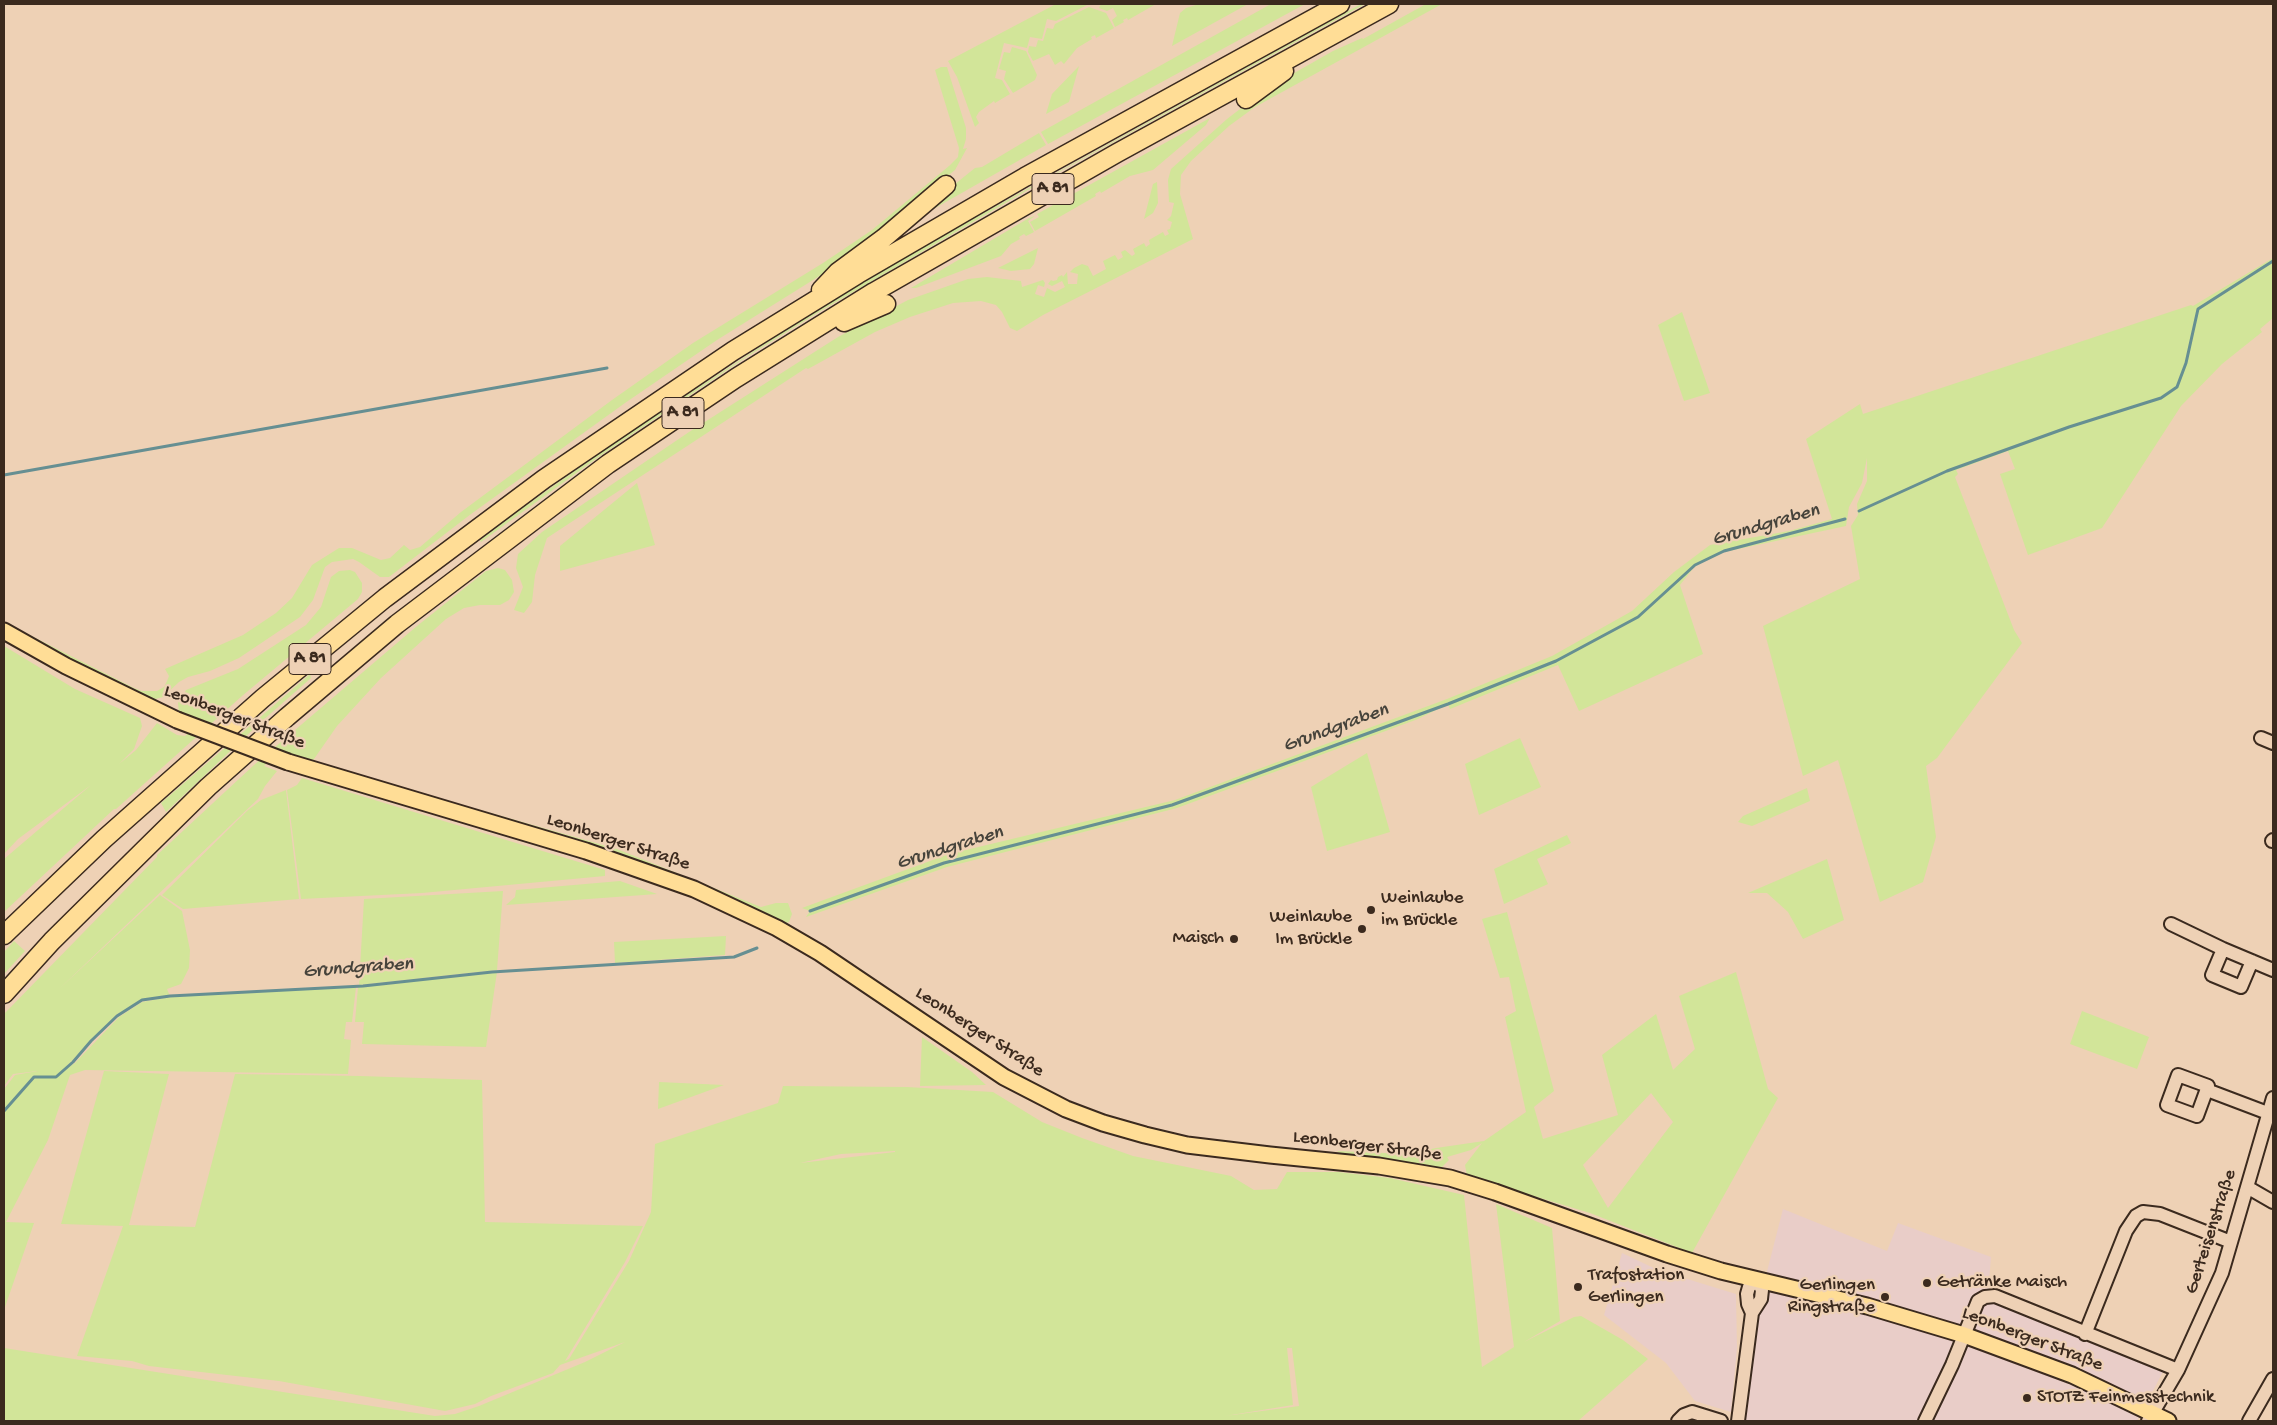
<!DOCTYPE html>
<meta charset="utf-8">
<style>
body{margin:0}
#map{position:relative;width:2277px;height:1425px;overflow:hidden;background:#eed1b5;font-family:"Gochi Hand",sans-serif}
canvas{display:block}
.frame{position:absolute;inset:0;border:5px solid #3b2a1e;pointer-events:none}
</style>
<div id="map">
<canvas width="2277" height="1425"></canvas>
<div class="frame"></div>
</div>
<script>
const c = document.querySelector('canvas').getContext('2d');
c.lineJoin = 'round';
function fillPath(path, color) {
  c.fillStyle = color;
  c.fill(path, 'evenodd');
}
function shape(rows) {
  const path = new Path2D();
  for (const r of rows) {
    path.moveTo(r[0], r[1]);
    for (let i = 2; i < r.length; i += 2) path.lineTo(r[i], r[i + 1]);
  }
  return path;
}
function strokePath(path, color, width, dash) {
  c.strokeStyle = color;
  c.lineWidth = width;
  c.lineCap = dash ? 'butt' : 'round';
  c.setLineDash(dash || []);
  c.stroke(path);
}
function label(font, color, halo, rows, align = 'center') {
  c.font = font + ' "Gochi Hand",sans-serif';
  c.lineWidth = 4.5;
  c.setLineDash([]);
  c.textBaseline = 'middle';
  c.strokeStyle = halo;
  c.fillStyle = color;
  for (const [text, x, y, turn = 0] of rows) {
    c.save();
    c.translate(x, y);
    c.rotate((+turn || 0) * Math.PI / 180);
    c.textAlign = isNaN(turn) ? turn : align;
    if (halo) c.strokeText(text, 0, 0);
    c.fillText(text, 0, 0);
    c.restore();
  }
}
fillPath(shape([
 [1783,1209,1887,1251,1898,1223,1991,1257,1988,1294,2165,1368,2137,1421,1745,1421,1762,1291],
 [1622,1253,1658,1270,1736,1294,1737,1348,1731,1412,1695,1401,1666,1363,1604,1315]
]), '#e9cdc8');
fillPath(shape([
 [1056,4,1089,4,1056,21,1047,19,1042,39,1030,37,1027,48,1004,43,995,78,1002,80,1010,94,995,103,994,101,979,112,976,117,979,123,975,127,957,77,948,61],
 [1101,4,1156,4,1128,20,1127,18,1123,20,1124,22,1115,27,1112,20,1117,16,1113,8,1107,11,1099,8],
 [1199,4,1248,4,1172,46,1180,13,1186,8],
 [1271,4,1305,4,1048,144,1041,132],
 [1361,4,1365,4,1050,177,819,312,745,358,600,456,481,542,480,540,514,514,615,442,801,320,924,246],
 [1426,4,1442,4,1255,107,1229,126,1191,161,1181,175,1180,194,1193,239,1043,315,1017,331,1010,328,1002,312,996,305,981,301,953,303,910,317,875,332,808,369,806,368,547,538,535,575,532,602,524,613,514,610,523,587,516,568,518,554,542,532,689,432,838,337,908,300,968,279,987,277,1021,281,1022,287,1043,280,1045,283,1044,287,1038,285,1035,294,1044,297,1047,288,1055,292,1065,287,1062,281,1052,286,1048,284,1051,280,1053,281,1057,280,1058,277,1062,275,1063,277,1067,272,1068,284,1077,284,1078,274,1070,272,1074,268,1082,264,1088,266,1093,276,1106,269,1103,261,1115,255,1118,260,1123,257,1121,252,1125,250,1132,256,1135,254,1133,249,1144,243,1146,247,1150,244,1149,240,1163,232,1165,236,1169,234,1167,230,1170,229,1172,222,1167,220,1171,216,1174,203,1169,202,1168,180,1171,169,1227,119,1253,99,1296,72,1333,51,1362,38,1363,39],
 [1089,7,1106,13,1114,28,1096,38,1095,35,1091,37,1092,39,1077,48,1064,64,1061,61,1055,65,1049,54,1033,61,1028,52,1029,46,1036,47,1038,40,1043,41,1047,28,1053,29,1055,24],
 [1012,47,1026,51,1037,75,1035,80,1013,93,1004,79,1006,71,999,69,1004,52,1010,53],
 [1079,66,1069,102,1046,114,1052,94],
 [941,67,947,67,966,128,966,139,963,149,967,148,955,170,837,265,717,340,625,403,471,514,389,577,380,577,359,562,353,559,332,562,325,567,313,600,300,617,239,658,210,671,188,677,179,682,163,697,147,701,4,626,4,622,134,688,142,691,157,691,164,687,167,681,169,676,165,669,243,635,276,613,292,598,312,565,339,548,352,548,381,560,390,558,404,545,410,550,420,547,461,512,612,400,693,343,823,263,872,230,949,166,958,157,959,148,935,70],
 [1210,118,1206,125,1153,170,1130,176,1101,193,1100,191,1095,194,1096,196,1035,231,1030,222,1039,217,1037,214,1046,209],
 [1039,133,1046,145,923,215,935,200,975,168,982,167],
 [1157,182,1158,203,1153,213,1144,219,1153,184],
 [1035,216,1028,221,1034,232,1026,236,1024,234,1019,237,1020,239,1011,244,1001,256,916,288,911,288,1029,218],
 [1038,248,1034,264,1030,269,1011,271,998,268],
 [2273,258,2273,318,2260,329,2262,332,2222,364,2181,406,2102,528,2028,555,2000,474,2015,469,2008,451,1956,470,1958,474,1955,477,2014,630,2022,643,1937,758,1926,766,1936,837,1923,882,1880,902,1838,760,1803,776,1763,626,1860,579,1851,526,1858,515,1857,504,1867,481,1867,458,1862,483,1849,507,1846,526,1724,552,1695,566,1680,585,1703,654,1579,711,1558,665,1450,709,1448,704,1418,719,1177,808,947,867,806,917,810,911,802,908,949,854,1175,800,1447,699,1552,656,1632,611,1674,572,1710,545,1789,531,1832,519,1806,439,1860,404,1863,414,2191,305,2193,306],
 [1682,312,1710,393,1684,401,1658,325],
 [637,483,655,545,560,571,560,546],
 [498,568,505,570,512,580,514,592,509,600,500,605,480,605,464,608,446,619,381,678,337,726,314,759,310,761,280,751,264,766,277,771,265,786,258,799,58,990,160,895,182,911,190,950,189,968,181,984,167,989,170,996,142,1000,116,1015,63,1070,75,1063,119,1017,142,1002,170,997,356,987,352,1022,346,1022,344,1039,351,1040,348,1074,85,1070,70,1075,48,1140,6,1222,34,1223,4,1310,4,1089,15,1075,38,1071,13,1074,4,1086,4,1014,157,857,157,855,254,765,417,626,486,571],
 [350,570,355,572,362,583,362,592,358,599,242,696,116,809,114,809,4,912,4,859,91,785,18,839,4,854,4,646,75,689,140,718,142,726,134,749,119,764,136,750,157,723,177,735,185,736,202,721,186,714,182,716,179,713,178,703,186,690,238,669,306,625,321,607,331,577,339,571],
 [310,674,311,678,261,722,166,812,161,803],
 [1520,738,1541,787,1479,815,1465,764],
 [1367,753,1390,832,1327,851,1311,787],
 [302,778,605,870,605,876,422,893,301,899,287,790,297,785],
 [1807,788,1810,801,1752,826,1738,822,1743,816],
 [286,790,299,899,183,909,162,895,248,810,261,800],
 [487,812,617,849,761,907,776,903,788,903,792,914,789,922,780,925,484,818],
 [1567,835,1571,843,1537,859,1548,884,1504,904,1494,869],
 [1827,859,1844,920,1803,939,1788,912,1767,893,1748,893],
 [620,881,657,894,506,905,515,897,516,890],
 [503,891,497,970,359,985,364,899],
 [1507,912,1554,1091,1534,1107,1543,1139,1618,1115,1602,1055,1656,1014,1673,1070,1695,1049,1679,996,1736,972,1768,1089,1778,1098,1692,1253,1590,1213,1467,1176,1465,1165,1482,1143,1471,1150,1447,1157,1449,1160,1441,1168,1342,1154,1337,1151,1409,1154,1436,1148,1484,1141,1526,1112,1505,1017,1516,1011,1509,977,1500,978,1482,919],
 [1651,1093,1673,1122,1608,1208,1583,1165],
 [726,936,725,955,615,963,614,942],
 [14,941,25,951,4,974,4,952],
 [497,972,486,1047,362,1044,364,1022,355,1022,358,987],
 [2082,1011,2149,1037,2137,1069,2070,1044],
 [922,1037,972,1072,986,1085,920,1086],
 [104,1071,169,1074,129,1225,195,1227,235,1074,360,1076,482,1080,485,1222,643,1226,625,1262,565,1361,569,1359,629,1261,651,1212,655,1144,778,1103,783,1086,907,1087,993,1092,1042,1122,1082,1138,1133,1156,1231,1176,1254,1190,1277,1189,1287,1172,1338,1172,1390,1178,1464,1195,1482,1367,1514,1347,1496,1204,1552,1228,1560,1321,1524,1342,1574,1317,1581,1316,1623,1340,1648,1359,1578,1421,4,1421,4,1348,435,1416,455,1414,479,1406,585,1362,625,1342,560,1365,553,1373,491,1396,475,1404,445,1411,279,1381,149,1366,132,1361,77,1356,123,1226,61,1224],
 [895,1151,895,1152,800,1163,841,1154],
 [1287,1348,1292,1348,1299,1406,1225,1416,1293,1405],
 [659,1082,724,1085,658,1109]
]), '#d2e599');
strokePath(shape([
 [4,475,607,368],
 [1859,511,1947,471,2069,427,2161,398,2177,387,2186,363,2198,309,2273,261],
 [810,911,944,863,1172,805,1448,704,1556,661,1638,617,1695,565,1724,551,1845,519],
 [4,1111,34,1077,56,1077,73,1062,91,1041,117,1016,142,1000,170,996,363,986,492,972,734,957,757,948]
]), '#668f92', 3);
const minor = shape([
 [2261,738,2273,743],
 [2272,841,2273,840],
 [2171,924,2223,949,2273,970],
 [2223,949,2212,975,2241,987,2252,961],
 [2178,1075,2208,1086,2197,1116,2167,1105,2178,1075],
 [2207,1090,2273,1115],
 [2247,1187,2273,1202],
 [2085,1334,2126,1231,2136,1216,2143,1212,2160,1214,2231,1242],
 [1678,1421,1684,1415,1692,1412,1721,1421],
 [1738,1421,1752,1313,1761,1299,1762,1290,1757,1280,1749,1287,1747,1294,1748,1304,1752,1313],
 [1925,1421,1952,1365,1978,1301,1985,1297,1995,1296,2178,1370],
 [2148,1421,2178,1370,2222,1273,2273,1098],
 [2249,1421,2273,1379]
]);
const major = shape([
 [4,631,66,666,177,720],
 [288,762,586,851,694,889,777,928,820,953,1004,1077,1066,1109,1103,1123,1145,1135,1187,1145,1270,1155,1379,1166,1450,1178,1495,1192,1667,1254,1721,1271,1867,1306,1964,1335,2072,1375,2168,1421]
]);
const highway = shape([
 [1246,99,1284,71],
 [821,290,838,272,884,238,946,185],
 [844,322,886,304],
 [4,935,104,839,263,698,385,598,544,479,733,351,858,274,1025,177,1340,4],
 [4,994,52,941,144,850,208,787,287,717,397,624,608,464,736,378,874,292,1117,153,1389,4]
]);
strokePath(minor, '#3b2a1e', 16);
strokePath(major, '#3b2a1e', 19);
strokePath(highway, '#3b2a1e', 21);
strokePath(minor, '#eed1b5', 12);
strokePath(major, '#ffdd96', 15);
strokePath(highway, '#ffdd96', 18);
const majorBridge = shape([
 [177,720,288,762]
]);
strokePath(majorBridge, '#3b2a1e', 19, []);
strokePath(majorBridge, '#ffdd96', 15);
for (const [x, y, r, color] of [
 [1371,910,5,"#3b2a1e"],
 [1362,929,5,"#3b2a1e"],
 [1234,939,5,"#3b2a1e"],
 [1927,1283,5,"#3b2a1e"],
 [1578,1287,5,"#3b2a1e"],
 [1885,1297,5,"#3b2a1e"],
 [2027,1398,5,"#3b2a1e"]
]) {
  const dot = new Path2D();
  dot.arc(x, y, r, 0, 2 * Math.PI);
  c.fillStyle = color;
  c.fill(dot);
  strokePath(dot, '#eed1b5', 2);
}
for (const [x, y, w] of [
 [1053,189,42],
 [683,413,42],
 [310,659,42]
]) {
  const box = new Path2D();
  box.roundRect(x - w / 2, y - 15.5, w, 31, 4);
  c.fillStyle = '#eed1b5';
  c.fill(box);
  strokePath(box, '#3b2a1e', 1);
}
label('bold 18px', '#3b2a1e', null, [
 ["A 81",1053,189],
 ["A 81",683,413],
 ["A 81",310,659]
]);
label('19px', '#3b2a1e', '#eed1b5', [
 ["Leonberger Straße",234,718,21],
 ["Leonberger Straße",618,843,18],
 ["Leonberger Straße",979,1033,33],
 ["Leonberger Straße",1367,1147,7],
 ["Gerteisenstraße",2212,1232,-72],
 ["Leonberger Straße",2032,1340,21]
]);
label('19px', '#3b2a1e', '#eed1b5', [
 ["Weinlaube",1381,899],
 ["im Brückle",1381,921],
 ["Weinlaube",1352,918,"right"],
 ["Im Brückle",1352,940,"right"],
 ["Maisch",1224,939,"right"],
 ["Trafostation",1588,1276],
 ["Gerlingen",1588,1298],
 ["Getränke Maisch",1937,1283],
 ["Gerlingen",1875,1286,"right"],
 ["Ringstraße",1875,1308,"right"],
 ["STOTZ Feinmesstechnik",2037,1398]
], 'left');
label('italic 20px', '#46433b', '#eed1b5', [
 ["Grundgraben",1766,526,-16],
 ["Grundgraben",1336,729,-20],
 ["Grundgraben",950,849,-17],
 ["Grundgraben",358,969,-4]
]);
</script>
